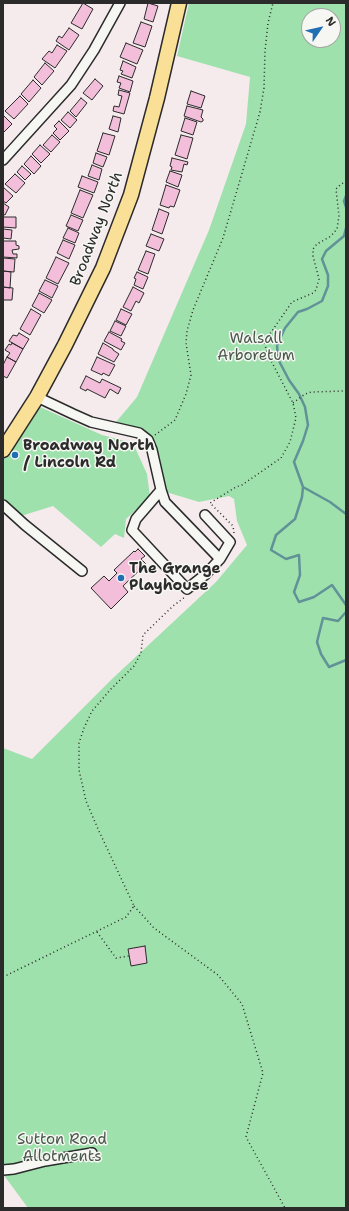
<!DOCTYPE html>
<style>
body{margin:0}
#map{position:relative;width:349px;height:1211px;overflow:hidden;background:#f5ebed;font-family:"Shantell Sans",sans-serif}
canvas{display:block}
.frame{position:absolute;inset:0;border:4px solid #2b2b2b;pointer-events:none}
.north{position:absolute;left:301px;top:8px;width:40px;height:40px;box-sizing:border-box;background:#f6f6f2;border:1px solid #a5a5a2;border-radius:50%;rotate:56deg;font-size:11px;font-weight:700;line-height:16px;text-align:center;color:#2b2b2b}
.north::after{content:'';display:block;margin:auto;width:14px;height:18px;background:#1f6fb2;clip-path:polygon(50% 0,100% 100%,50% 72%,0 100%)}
</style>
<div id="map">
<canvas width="349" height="1211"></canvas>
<div class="frame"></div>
<div class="north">N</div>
</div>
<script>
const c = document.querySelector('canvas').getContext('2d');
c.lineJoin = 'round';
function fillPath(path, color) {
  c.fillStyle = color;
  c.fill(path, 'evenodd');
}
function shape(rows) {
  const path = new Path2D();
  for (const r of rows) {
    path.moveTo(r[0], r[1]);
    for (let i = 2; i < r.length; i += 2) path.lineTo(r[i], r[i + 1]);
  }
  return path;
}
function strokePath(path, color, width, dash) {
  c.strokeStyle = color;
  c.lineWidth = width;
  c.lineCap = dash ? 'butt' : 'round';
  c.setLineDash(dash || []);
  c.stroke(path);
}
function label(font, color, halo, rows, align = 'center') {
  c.font = font + ' "Shantell Sans",sans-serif';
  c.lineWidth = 3;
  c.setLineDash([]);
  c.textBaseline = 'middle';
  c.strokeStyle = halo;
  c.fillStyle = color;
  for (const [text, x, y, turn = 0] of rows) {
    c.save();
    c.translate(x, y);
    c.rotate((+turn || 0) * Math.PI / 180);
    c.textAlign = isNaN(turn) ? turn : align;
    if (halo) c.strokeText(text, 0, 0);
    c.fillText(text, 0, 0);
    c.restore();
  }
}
fillPath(shape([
 [189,3,346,3,346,1208,28,1208,3,1174,3,748,32,759,112,679,216,582,247,545,237,521,234,499,229,496,199,502,166,492,159,455,145,432,116,422,137,397,209,230,246,124,250,77,177,56],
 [309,16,333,16,333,40,309,40],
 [40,407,102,435,133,443,147,474,150,497,126,519,124,538,115,534,101,547,53,506,21,516,3,500,3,460]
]), '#9ee1ac');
strokePath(shape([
 [346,196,344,201,346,207],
 [346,228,344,236,326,251,322,259,328,275,328,286,322,301,307,309,298,312,285,328,277,345,278,359,289,380,299,394,305,407,308,425,303,441,294,462,303,487,302,497,295,519,276,535,271,550,286,559,299,555,300,575,294,592,299,602,314,597,332,585,346,605],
 [303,487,330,502,346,514],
 [346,612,338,621,323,618,317,642,321,654,329,667,346,660]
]), '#619298', 2.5);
const building = shape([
 [83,3,93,9,82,29,71,23,83,3],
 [148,3,158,6,153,22,144,19,148,3],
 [141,22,152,26,145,47,133,43,141,22],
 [69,28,79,35,69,50,56,41,59,36,62,38,69,28],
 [126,43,143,50,137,64,120,57,126,43],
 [57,45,67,51,55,68,42,59,49,51,52,53,57,45],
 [123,61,136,67,132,78,121,74,123,71,120,70,123,61],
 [45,63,54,71,42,85,34,77,45,63],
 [119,76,133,81,130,92,119,88,121,83,117,82,119,76],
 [95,79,103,86,92,100,83,93,95,79],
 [33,80,41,88,29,102,21,94,33,80],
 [119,90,130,93,124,114,113,111,114,106,119,107,122,96,118,95,119,90],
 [191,91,205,96,201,108,187,104,191,91],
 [20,96,28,104,14,119,5,111,20,96],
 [81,98,87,103,76,117,70,111,81,98],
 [187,106,203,110,201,117,203,119,203,121,201,122,184,116,187,106],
 [68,112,77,120,70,128,61,120,68,112],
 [3,115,12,124,3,133,3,115],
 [113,116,121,118,118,132,109,129,113,116],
 [185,118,197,122,193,135,181,131,185,118],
 [59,121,69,131,60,140,53,133,57,129,54,126,59,121],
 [103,133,115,136,109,155,97,151,103,133],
 [52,135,60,142,51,152,43,145,52,135],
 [181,135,193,138,187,159,175,155,181,135],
 [40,145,50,154,41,163,32,154,40,145],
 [96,153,107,157,103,167,93,163,96,153],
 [31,156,41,166,34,174,24,164,31,156],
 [172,158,188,162,187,165,184,164,182,172,171,170,172,167,170,166,172,158],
 [92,165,102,169,99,180,88,176,92,165],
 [22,166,31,174,25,180,17,172,22,166],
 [170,171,182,175,178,187,166,182,170,171],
 [15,174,25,183,16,193,5,184,15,174],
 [82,176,98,182,94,193,78,187,82,176],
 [166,185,180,190,174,207,170,206,169,208,160,205,166,185],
 [3,187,13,196,6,203,3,201,3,187],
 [80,190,93,195,83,218,71,213,80,190],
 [3,203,9,207,5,215,3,214,3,203],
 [159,209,169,213,162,234,152,230,159,209],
 [71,215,83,220,78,231,66,226,71,215],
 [3,217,16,217,16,228,3,227,3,217],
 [68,228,79,233,75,243,63,238,68,228],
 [3,229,12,230,11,239,3,238,3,229],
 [151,234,164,239,159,251,146,246,151,234],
 [63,240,75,245,69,259,57,253,63,240],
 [3,241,16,241,16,245,19,246,19,249,12,250,13,254,17,254,17,258,3,257,3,241],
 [146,251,155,254,148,274,138,270,146,251],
 [56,257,69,263,58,284,46,278,56,257],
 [3,258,15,259,14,272,3,271,3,258],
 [3,271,11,272,10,288,3,287,3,271],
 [137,272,148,277,143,289,134,285,136,279,134,278,137,272],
 [45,280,58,286,52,298,39,291,45,280],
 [3,287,13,288,12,300,3,300,3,287],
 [133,287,144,293,139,303,136,301,131,311,123,307,133,287],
 [39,293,52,300,44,313,32,306,39,293],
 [31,309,41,315,30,335,20,329,31,309],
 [121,309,132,314,126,325,116,320,121,309],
 [115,321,126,326,121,336,110,331,115,321],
 [109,332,122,339,121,341,125,343,121,350,104,341,109,332],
 [19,333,29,339,23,349,9,341,13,335,17,336,19,333],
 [12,343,23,349,16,362,7,357,10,353,5,350,9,344,11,345,12,343],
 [103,343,113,349,113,350,119,354,114,362,98,354,103,343],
 [7,357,16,362,7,378,3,376,3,365,7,357],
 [97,357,115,365,109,376,103,373,102,375,91,370,97,357],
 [86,376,100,383,102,379,121,388,118,394,110,389,105,398,87,389,86,391,80,388,86,376],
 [138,549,145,556,141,559,146,564,123,586,128,592,111,609,91,588,104,576,109,581,117,573,114,570,134,551,135,552,138,549],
 [145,946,147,963,131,966,128,949,145,946]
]);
fillPath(building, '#f2beda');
strokePath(building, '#2b2b2b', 1);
const minor = shape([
 [3,160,71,85,94,50,120,3],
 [37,397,73,414,91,422,139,433,148,440,152,450,162,494],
 [161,490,165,502,220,559,206,574,187,589,132,530,136,519,161,490],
 [3,505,25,525,82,571],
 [205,515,230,542,220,559],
 [3,1170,14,1169,45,1161,92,1153]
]);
const highway = shape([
 [3,450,37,397,65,345,103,268,131,195,157,98,179,3]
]);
strokePath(minor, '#2b2b2b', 12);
strokePath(highway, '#2b2b2b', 17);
strokePath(shape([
 [293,403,305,394,311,392,346,391],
 [155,435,175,420,186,394,191,375,186,343,187,331,193,310,223,238,260,112,264,88,265,51,268,23,273,3],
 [234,533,233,526,210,503,236,487,242,485,281,458,290,442,296,418,293,403,266,351,265,341,292,302,313,293,316,290,319,279,313,256,313,249,317,244,331,236,337,229,339,216,336,189,341,184,346,182],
 [134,906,154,928,218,975,242,1004,263,1073,246,1137,285,1208],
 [97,932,116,958,129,956],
 [3,977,126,917,134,906,98,829,86,801,79,770,79,743,84,728,92,711,111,689,134,666,141,653,143,635,173,606,185,597]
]), '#2b2b2b', 1.5, [1, 3]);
strokePath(minor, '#f6f6f2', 9);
strokePath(highway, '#fadf96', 14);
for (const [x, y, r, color] of [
 [15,455,4,"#1f6fb2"],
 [121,578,4,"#1f6fb2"]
]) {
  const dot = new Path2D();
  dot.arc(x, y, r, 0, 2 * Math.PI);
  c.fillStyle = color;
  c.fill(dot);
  strokePath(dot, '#f6f6f2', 1.5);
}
label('15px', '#2b2b2b', '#f6f6f2', [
 ["Broadway North",97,229,-69]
]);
label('15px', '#48584b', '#f6f6f2', [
 ["Walsall",256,339],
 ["Arboretum",256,356],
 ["Sutton Road",62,1140],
 ["Allotments",62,1157]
]);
label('bold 15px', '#2b2b2b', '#f6f6f2', [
 ["Broadway North",23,446],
 ["/ Lincoln Rd",23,463],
 ["The Grange",129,569],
 ["Playhouse",129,586]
], 'left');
</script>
